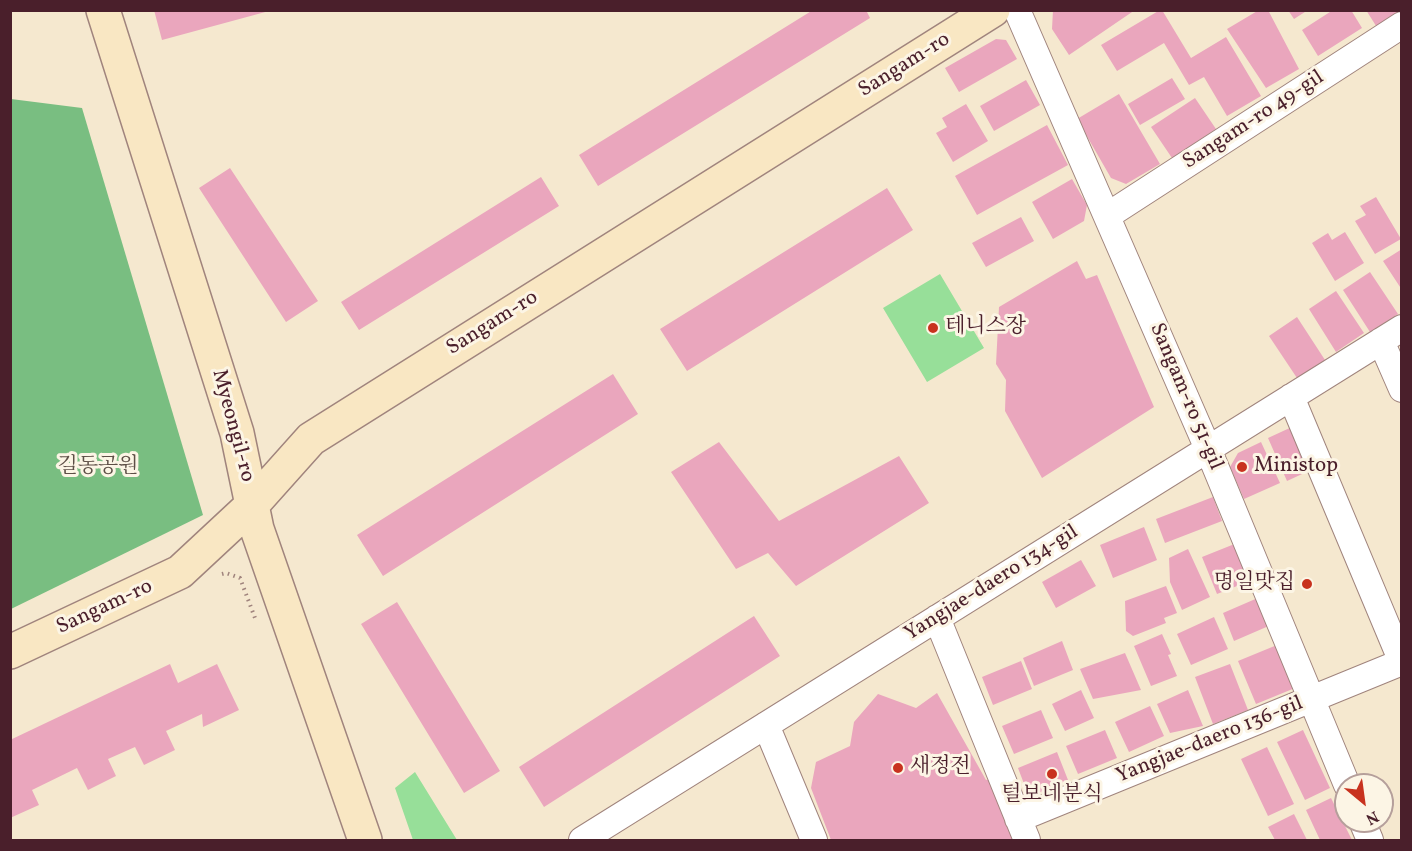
<!DOCTYPE html>
<meta charset="utf-8">
<style>
body{margin:0}
#map{position:relative;width:1412px;height:851px;overflow:hidden;background:#f5e8cf;font-family:Vollkorn,serif}
canvas{display:block}
.frame{position:absolute;inset:0;border:12px solid #4a1f2b;pointer-events:none}
.north{position:absolute;left:1334px;top:773px;width:60px;height:60px;box-sizing:border-box;background:#fcf5e5;border:2px solid #b59f9b;border-radius:50%;rotate:151deg;font-size:16px;font-weight:700;line-height:24px;text-align:center;color:#4a1f2b}
.north::after{content:'';display:block;margin:auto;width:21px;height:27px;background:#c8321e;clip-path:polygon(50% 0,100% 100%,50% 72%,0 100%)}
</style>
<div id="map">
<canvas width="1412" height="851"></canvas>
<div class="frame"></div>
<div class="north">N</div>
</div>
<script>
const c = document.querySelector('canvas').getContext('2d');
c.lineJoin = 'round';
function fillPath(path, color) {
  c.fillStyle = color;
  c.fill(path, 'evenodd');
}
function shape(rows) {
  const path = new Path2D();
  for (const r of rows) {
    path.moveTo(r[0], r[1]);
    for (let i = 2; i < r.length; i += 2) path.lineTo(r[i], r[i + 1]);
  }
  return path;
}
function strokePath(path, color, width, dash) {
  c.strokeStyle = color;
  c.lineWidth = width;
  c.lineCap = dash ? 'butt' : 'round';
  c.setLineDash(dash || []);
  c.stroke(path);
}
function label(font, color, halo, rows, align = 'center') {
  c.font = font + ' Vollkorn,"Noto Serif KR",serif';
  c.lineWidth = 6;
  c.setLineDash([]);
  c.textBaseline = 'middle';
  c.strokeStyle = halo;
  c.fillStyle = color;
  for (const [text, x, y, turn = 0] of rows) {
    c.save();
    c.translate(x, y);
    c.rotate((+turn || 0) * Math.PI / 180);
    c.textAlign = isNaN(turn) ? turn : align;
    if (halo) c.strokeText(text, 0, 0);
    c.fillText(text, 0, 0);
    c.restore();
  }
}
fillPath(shape([
 [940,274,984,348,927,382,883,308],
 [415,772,457,840,413,840,395,788]
]), '#97df99');
fillPath(shape([
 [11,99,82,108,203,515,11,609]
]), '#79be81');
fillPath(shape([
 [154,10,269,10,269,11,162,40],
 [813,10,866,10,870,18,598,186,579,155],
 [1053,10,1135,10,1069,55,1052,29],
 [1160,10,1162,10,1191,58,1226,37,1261,96,1227,116,1204,77,1189,85,1164,43,1117,71,1101,45],
 [1259,10,1268,10,1299,69,1266,88,1227,29],
 [1288,10,1308,10,1294,19],
 [1333,10,1351,10,1362,28,1318,56,1302,30],
 [1366,10,1402,10,1402,14,1378,29],
 [996,39,1006,40,1017,59,959,92,945,68],
 [1172,78,1185,99,1140,125,1128,104],
 [1026,80,1040,105,994,131,980,106],
 [1119,94,1160,164,1126,184,1111,178,1077,119],
 [1195,98,1216,129,1172,158,1151,127],
 [966,104,988,141,953,162,936,133,947,127,942,118],
 [1047,125,1068,165,977,215,955,176],
 [230,168,318,301,286,322,199,188],
 [541,177,559,206,359,330,341,302],
 [1072,179,1087,205,1084,221,1053,239,1032,202],
 [887,188,913,230,687,371,660,329],
 [1376,197,1401,239,1375,254,1355,221,1366,215,1360,206],
 [1021,217,1034,241,986,267,972,243],
 [1345,232,1364,263,1335,281,1312,243,1328,233,1332,240],
 [1402,249,1402,290,1383,261],
 [1077,261,1086,279,1097,275,1154,407,1042,478,1005,411,1006,380,996,364,999,307],
 [1370,272,1398,314,1370,332,1343,290],
 [1336,291,1364,333,1336,352,1309,309],
 [1297,317,1325,360,1297,378,1269,336],
 [613,374,638,414,383,576,357,535],
 [1294,426,1313,469,1287,481,1268,438],
 [719,442,779,521,899,456,929,503,796,586,768,553,736,569,671,472],
 [1261,442,1280,483,1244,499,1230,467,1238,453],
 [1213,497,1222,521,1165,543,1156,519],
 [1144,527,1157,560,1113,578,1100,545],
 [1237,543,1252,580,1217,594,1202,557],
 [1188,549,1210,597,1182,610,1170,582,1169,558],
 [1081,560,1096,586,1056,608,1042,582],
 [1166,586,1177,613,1164,618,1166,623,1133,636,1126,631,1125,601],
 [1260,597,1271,625,1234,641,1223,613],
 [397,602,500,771,464,793,361,624],
 [754,616,780,656,544,807,519,767],
 [1214,617,1228,649,1191,665,1177,634],
 [1162,634,1171,654,1168,655,1177,676,1151,686,1134,646],
 [1062,641,1073,670,1034,686,1023,658],
 [1277,645,1295,688,1256,704,1238,661],
 [1125,653,1141,690,1093,699,1080,669],
 [1021,661,1032,689,993,705,982,677],
 [170,664,178,683,217,664,239,710,203,727,202,714,166,731,175,750,144,765,135,747,108,759,116,776,88,790,77,768,32,790,39,805,10,818,10,740],
 [1230,664,1248,710,1213,724,1195,677],
 [1081,690,1094,718,1065,731,1052,704],
 [1188,690,1203,726,1170,733,1157,704],
 [937,693,986,780,994,778,1020,840,831,840,811,788,816,762,850,746,854,722,878,694,916,708],
 [1150,706,1164,736,1129,752,1115,722],
 [1041,710,1053,738,1014,754,1002,726],
 [1105,730,1117,758,1078,774,1066,746],
 [1303,730,1330,788,1305,800,1277,742],
 [1267,747,1294,804,1268,816,1241,759],
 [1057,752,1068,780,1029,797,1018,768],
 [1331,798,1352,840,1320,840,1306,810],
 [1294,814,1307,840,1275,840,1268,827]
]), '#eaa6bd');
const street = shape([
 [1017,10,1208,449,1347,785],
 [1107,216,1402,25],
 [1381,341,1402,389],
 [1291,397,1402,662],
 [937,618,1027,840],
 [766,725,814,840],
 [1018,819,1402,662],
 [1362,821,1370,840],
 [582,840,1402,328]
]);
const secondary = shape([
 [103,10,237,433,257,529,365,840],
 [10,652,180,572,252,505,311,439,993,10]
]);
strokePath(street, '#a0847d', 28);
strokePath(secondary, '#a0847d', 36);
strokePath(shape([
 [222,574,226,573,240,578,255,618]
]), '#a0847d', 4, [1.5, 4.5]);
strokePath(street, '#fff', 26);
strokePath(secondary, '#f9e7c3', 33);
for (const [x, y, r, color] of [
 [933,328,6,"#c8321e"],
 [1242,467,6,"#c8321e"],
 [1307,584,6,"#c8321e"],
 [898,768,6,"#c8321e"],
 [1052,774,6,"#c8321e"]
]) {
  const dot = new Path2D();
  dot.arc(x, y, r, 0, 2 * Math.PI);
  c.fillStyle = color;
  c.fill(dot);
  strokePath(dot, '#fcf5e5', 2);
}
label('21px', '#4a1f2b', '#fcf5e5', [
 ["Sangam-ro",905,66,-32],
 ["Sangam-ro 49-gil",1254,121,-33],
 ["Sangam-ro",493,324,-32],
 ["Sangam-ro 51-gil",1185,397,67],
 ["Myeongil-ro",232,426,75],
 ["Yangjae-daero 134-gil",992,584,-32],
 ["Sangam-ro",105,608,-25],
 ["Yangjae-daero 136-gil",1210,741,-22]
]);
label('21px', '#4a1f2b', '#fcf5e5', [
 ["테니스장",945,328],
 ["Ministop",1254,467],
 ["명일맛집",1295,584,"right"],
 ["새정전",910,768],
 ["털보네분식",1052,796,"center"]
], 'left');
label('21px', '#5d4f46', '#fcf5e5', [
 ["길동공원",98,468]
]);
</script>
